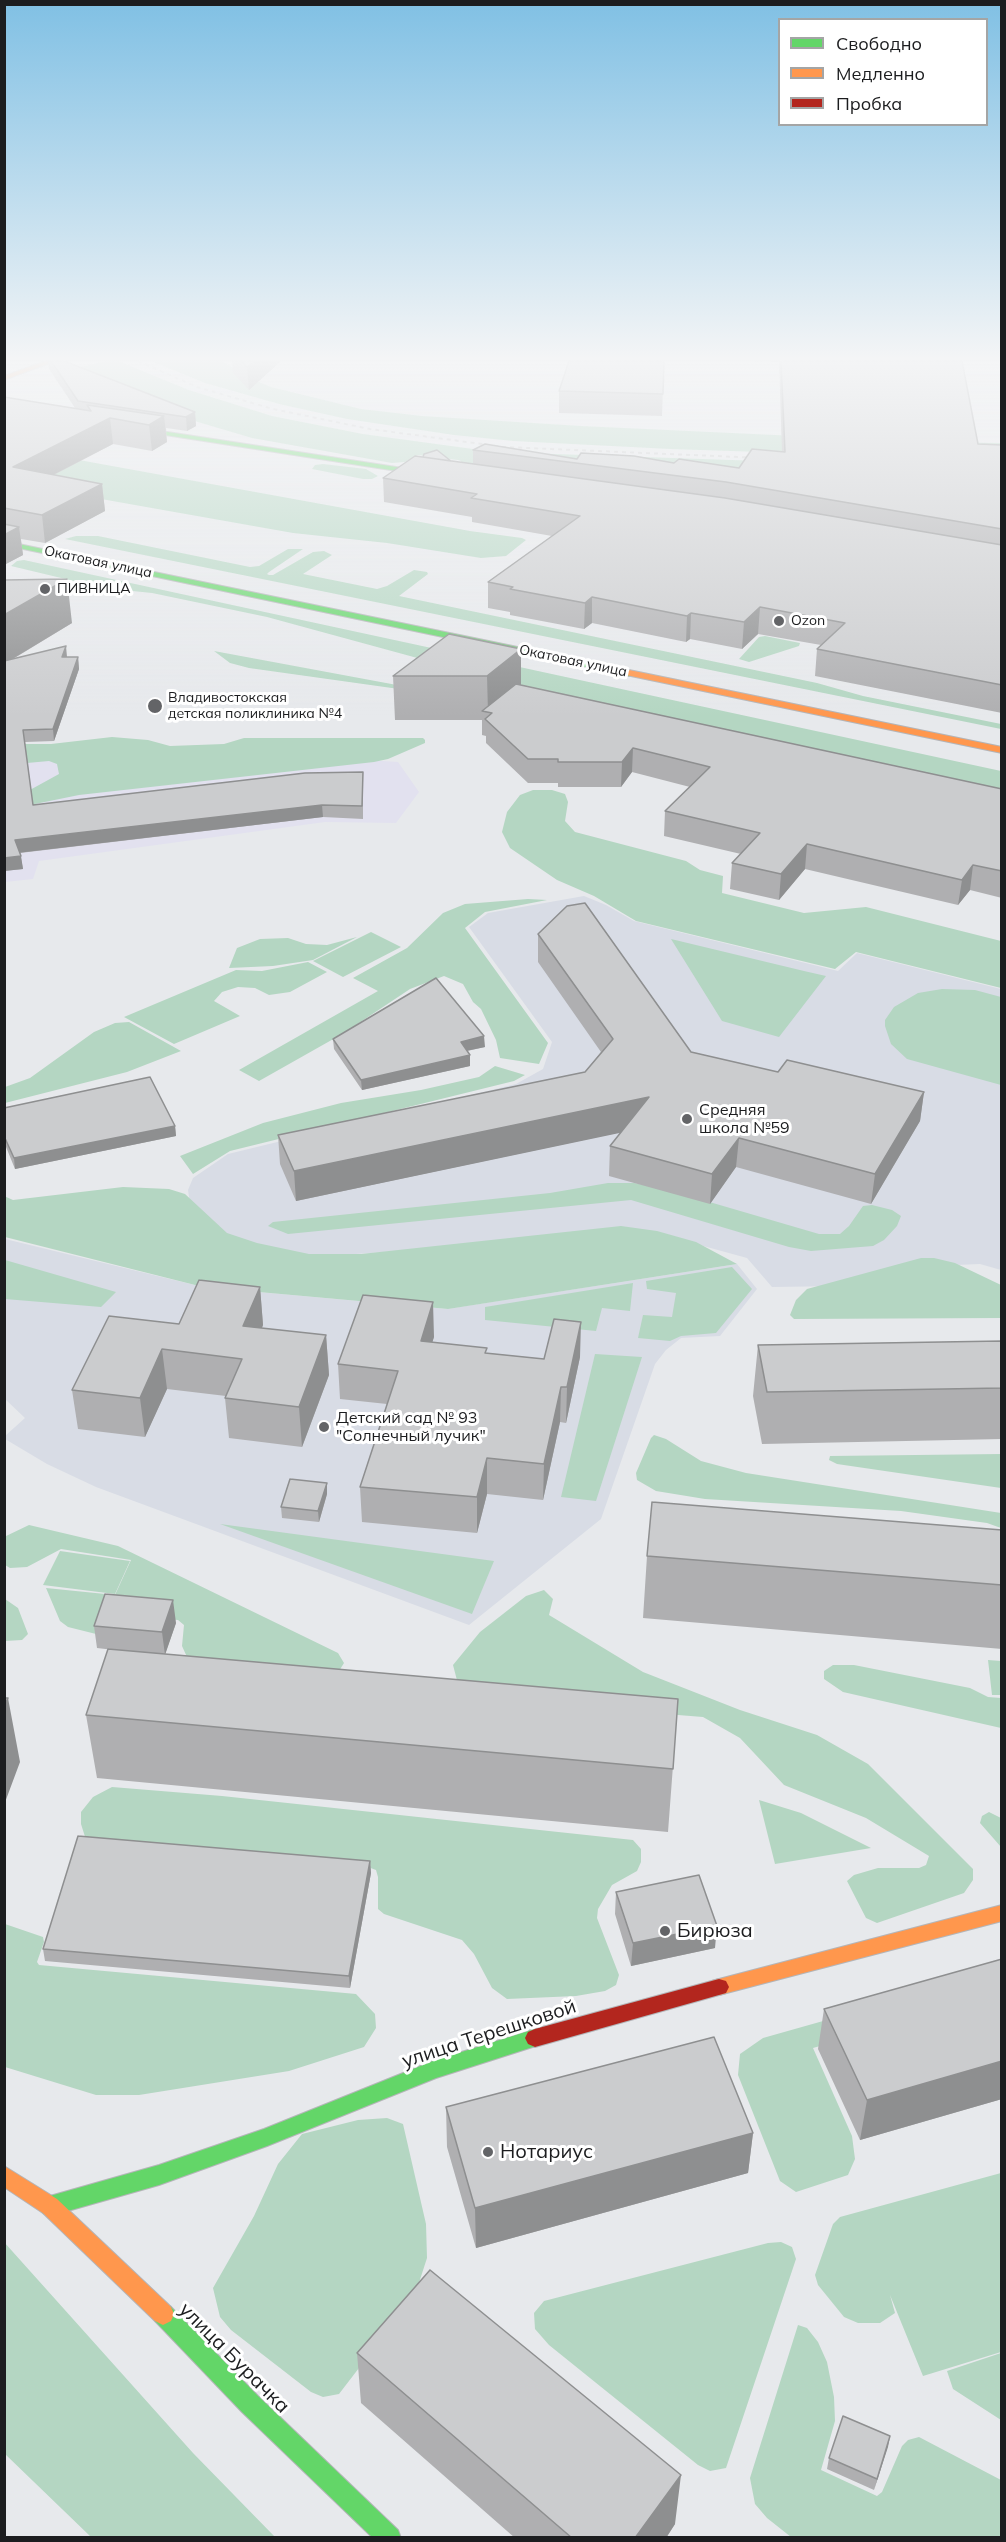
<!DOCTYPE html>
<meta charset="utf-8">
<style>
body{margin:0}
#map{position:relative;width:1006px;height:2542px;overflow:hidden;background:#e7e9ec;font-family:Mulish,sans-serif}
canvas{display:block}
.frame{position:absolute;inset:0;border:6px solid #1c1d1f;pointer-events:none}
.legend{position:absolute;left:778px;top:18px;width:210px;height:108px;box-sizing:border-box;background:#fff;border:2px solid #a4a5a5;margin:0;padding:8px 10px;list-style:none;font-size:18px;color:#1c1d1f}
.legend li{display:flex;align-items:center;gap:12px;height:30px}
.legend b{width:30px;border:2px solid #a4a5a5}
</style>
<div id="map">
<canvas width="1006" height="2542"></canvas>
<div class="frame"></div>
<ul class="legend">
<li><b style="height:8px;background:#63d668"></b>Свободно</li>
<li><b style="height:8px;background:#ff974d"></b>Медленно</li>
<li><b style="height:8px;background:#b3261e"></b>Пробка</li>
</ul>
</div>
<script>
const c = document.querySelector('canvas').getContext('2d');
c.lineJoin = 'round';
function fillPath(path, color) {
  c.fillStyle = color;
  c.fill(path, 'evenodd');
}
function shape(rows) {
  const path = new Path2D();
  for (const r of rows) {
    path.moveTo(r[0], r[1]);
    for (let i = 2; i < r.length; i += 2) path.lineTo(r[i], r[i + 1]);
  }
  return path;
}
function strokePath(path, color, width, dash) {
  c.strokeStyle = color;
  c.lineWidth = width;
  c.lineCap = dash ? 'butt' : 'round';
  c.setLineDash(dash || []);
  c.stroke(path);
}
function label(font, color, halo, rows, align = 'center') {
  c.font = font + ' Mulish,sans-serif';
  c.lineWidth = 6;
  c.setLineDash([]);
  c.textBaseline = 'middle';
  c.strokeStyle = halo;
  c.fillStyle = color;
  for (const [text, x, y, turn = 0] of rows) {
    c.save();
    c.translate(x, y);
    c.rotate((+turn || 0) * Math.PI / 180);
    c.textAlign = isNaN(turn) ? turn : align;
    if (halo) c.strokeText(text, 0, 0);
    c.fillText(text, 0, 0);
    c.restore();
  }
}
fillPath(shape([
 [5,753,322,757,398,762,419,792,396,823,325,822,39,861,33,879,5,882]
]), '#e2e1ef');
fillPath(shape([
 [584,896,606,905,634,921,838,971,857,953,1001,989,1001,1270,980,1264,956,1265,911,1285,772,1287,747,1258,656,1233,313,1257,211,1234,191,1210,188,1190,193,1178,228,1154,516,1084,543,1069,552,1042,469,927,488,913],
 [5,1239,203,1287,447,1309,737,1264,757,1289,720,1336,681,1338,666,1350,655,1364,601,1519,469,1625,96,1487,47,1464,5,1439,5,1436,25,1418,5,1399]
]), '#d8dce5');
fillPath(shape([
 [106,361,118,361,189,390,272,416,363,434,495,452,940,467,463,473,461,461,458,460,418,455,405,462,392,463,252,438,181,417,65,371],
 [151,361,222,361,245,376,271,387,361,409,422,416,581,426,927,442,1001,443,1001,460,670,449,513,441,454,435,347,419,279,404,205,383],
 [79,460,470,531,522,538,526,540,506,556,481,558,387,543,293,533,5,482],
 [323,464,366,469,378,476,372,479,363,479,312,469,315,465],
 [76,536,98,536,250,567,259,566,288,549,303,549,269,572,267,574,269,575,273,575,313,552,324,551,332,555,303,574,377,589,387,586,414,570,427,572,428,574,399,596,817,683,863,696,1001,724,1001,729,65,539],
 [24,560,1001,771,1001,803,535,732,479,719,399,689,249,668,230,663,214,651,413,688,432,662,267,617,152,593,103,588,11,566,17,561],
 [765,636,800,643,799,646,749,662,739,659,759,637],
 [112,737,148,740,170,746,224,744,244,738,423,738,425,740,425,743,388,759,374,762,79,795,30,805,4,800,19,796,59,774,57,764,49,761,5,765,5,744,51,744],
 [533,790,552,790,565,794,568,802,565,821,575,832,686,861,700,870,723,876,722,893,804,913,866,907,1001,941,1001,988,856,952,835,969,636,921,594,896,557,880,510,848,502,832,507,812,520,795],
 [528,899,547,900,485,912,465,928,548,1043,539,1064,500,1058,496,1040,481,1009,473,1002,463,984,444,976,410,989,344,1033,259,1081,239,1070,378,991,353,978,407,948,443,913,465,904],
 [371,932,401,947,343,977,313,961],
 [357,937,313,960,273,966,229,968,237,948,260,939,288,938,306,944,327,945],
 [671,939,804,971,826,976,779,1037,722,1021],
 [308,962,327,972,290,992,269,995,255,988,238,987,222,992,214,1001,240,1016,174,1044,124,1017,236,970,262,971],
 [942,989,975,990,1001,997,1001,1085,907,1059,891,1044,885,1026,885,1020,894,1007,918,993],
 [129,1022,181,1051,127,1072,5,1103,5,1087,30,1078,94,1032,115,1023],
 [495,1066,525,1075,514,1081,230,1151,193,1174,180,1156,263,1123,341,1103,421,1090,479,1077],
 [608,1183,634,1183,665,1189,819,1234,840,1234,849,1226,863,1206,872,1205,892,1210,901,1216,897,1226,884,1240,873,1246,811,1251,789,1247,631,1200,288,1234,268,1226,273,1222,550,1193],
 [123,1187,169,1189,185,1194,227,1233,257,1243,309,1254,361,1254,621,1226,657,1231,696,1242,737,1264,448,1309,203,1287,5,1237,4,1196,13,1200],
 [921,1258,934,1258,955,1263,1001,1285,1001,1318,794,1319,790,1315,796,1300,807,1289],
 [5,1260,116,1292,101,1307,5,1299],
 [732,1267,752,1289,716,1333,681,1336,670,1341,638,1338,643,1315,672,1317,676,1293,647,1289,646,1281],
 [633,1283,630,1311,602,1308,596,1331,485,1320,485,1307],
 [595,1354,642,1357,596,1501,561,1497],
 [654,1435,666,1439,701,1461,746,1473,1001,1513,1001,1528,987,1523,901,1511,705,1499,656,1491,637,1480,636,1473,651,1438],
 [1001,1454,1001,1488,837,1464,829,1460,830,1456],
 [220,1524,494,1561,472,1614],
 [29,1525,118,1546,338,1653,344,1663,339,1671,187,1657,182,1646,184,1625,178,1620,108,1614,100,1635,68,1627,60,1621,46,1588,115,1595,131,1560,61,1549,27,1567,10,1568,5,1565,4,1537],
 [60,1551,130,1561,115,1594,43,1585],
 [544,1590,553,1599,549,1615,643,1672,740,1710,817,1735,868,1764,973,1869,973,1880,964,1893,877,1923,866,1918,847,1881,854,1875,878,1868,919,1868,926,1865,929,1856,866,1818,784,1785,740,1738,703,1717,541,1704,458,1684,453,1665,480,1632,526,1596],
 [5,1599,18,1608,28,1634,22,1640,5,1641],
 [988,1660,1001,1661,1001,1695,992,1695],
 [833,1665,854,1665,970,1688,988,1697,1001,1698,1001,1728,843,1692,824,1679,824,1671],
 [112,1787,222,1796,633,1840,641,1849,641,1862,637,1871,612,1885,598,1909,597,1918,619,1975,616,1985,605,1991,576,1996,507,1999,492,1988,474,1954,462,1940,384,1914,378,1909,378,1877,376,1870,368,1867,87,1843,81,1824,81,1812,93,1797],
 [759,1800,801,1813,871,1848,775,1864],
 [989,1812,1001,1818,1001,1847,980,1823,982,1816],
 [5,1924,43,1937,44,1942,37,1962,39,1965,356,1994,375,2014,376,2028,364,2047,289,2071,139,2095,96,2095,5,2067],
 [961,1982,1001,1994,813,2048,852,2136,855,2159,848,2175,796,2192,780,2181,738,2075,740,2054,763,2038],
 [387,2118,403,2124,426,2224,427,2258,415,2295,339,2394,323,2397,311,2392,231,2330,220,2317,213,2288,254,2216,278,2164,302,2134,358,2120],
 [1001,2173,1001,2352,923,2376,890,2295,895,2313,880,2323,858,2323,844,2317,818,2285,815,2275,833,2224,840,2217],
 [4,2242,193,2453,275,2537,91,2537,5,2454],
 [781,2242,792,2247,796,2259,726,2468,710,2471,698,2465,549,2345,535,2329,534,2313,544,2301,768,2243],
 [798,2325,807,2328,818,2342,827,2362,834,2397,835,2421,821,2470,877,2496,882,2492,902,2446,908,2440,919,2437,1001,2480,1001,2537,791,2537,767,2518,755,2504,750,2478],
 [1001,2353,1002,2353,1001,2420,953,2389,947,2371]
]), '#b4d6c2');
const fast = shape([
 [122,425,442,474,446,476,442,478,120,428,120,426,122,425],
 [4,541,629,670,633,673,629,676,4,545,4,541],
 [535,2029,542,2032,545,2038,542,2044,436,2078,267,2146,159,2185,50,2216,43,2213,40,2206,43,2199,50,2196,159,2165,264,2129,433,2061,535,2029],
 [163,2303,171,2307,258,2396,398,2530,401,2538,373,2538,242,2412,155,2321,152,2314,155,2307,163,2303]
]);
const slow = shape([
 [46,361,55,361,4,380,4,376,46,361],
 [629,670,1002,747,1002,753,626,675,625,673,629,670],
 [1002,1905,1002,1921,719,1995,712,1993,709,1987,712,1981,719,1979,1002,1905],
 [4,2166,57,2199,171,2307,174,2314,171,2321,163,2325,155,2321,43,2213,4,2187,4,2166]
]);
const jam = shape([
 [719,1979,726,1981,729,1987,726,1993,719,1995,535,2047,528,2044,525,2038,528,2032,535,2029,719,1979]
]);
strokePath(fast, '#b4b5b8', 2);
strokePath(slow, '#b4b5b8', 2);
strokePath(jam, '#b4b5b8', 2);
fillPath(fast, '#63d668');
fillPath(slow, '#ff974d');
fillPath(jam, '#b3261e');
strokePath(shape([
 [138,361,197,387,273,409,370,429,504,447,762,458]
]), '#cccccd', 2, [4, 4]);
fillPath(shape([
 [48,361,64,361,195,412,196,426,187,431,166,428,167,442,152,451,113,444,54,475,102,484,105,511,45,543,21,539,23,555,4,565,4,397,75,408,49,369],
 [232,361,281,361,249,390,233,373],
 [664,361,662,416,559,413,559,391],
 [743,361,962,361,978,444,1002,445,1002,713,815,676,817,649,821,645,758,634,742,649,690,639,686,642,592,623,584,629,510,615,510,612,488,608,488,582,552,536,472,522,472,517,384,502,383,478,423,457,473,464,473,450,577,459,674,463,739,468,782,452,779,362],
 [4,580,72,623,13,659,78,657,79,669,54,741,25,742,33,805,363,772,363,819,323,817,20,853,23,869,4,871],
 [521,649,521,685,1002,789,1002,898,970,890,958,905,805,869,779,900,730,889,732,863,741,854,664,836,665,811,690,787,632,772,621,787,558,787,558,783,528,783,486,743,486,736,482,735,482,720,395,720,393,676],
 [538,934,691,1052,778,1072,924,1092,920,1121,871,1204,736,1167,710,1204,609,1176,610,1146,621,1132,296,1201,280,1164,278,1135,585,1072,601,1052,538,962],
 [333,1039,485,1047,467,1051,470,1066,362,1090,334,1049],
 [4,1108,175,1126,176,1136,15,1169,4,1142],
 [260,1287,263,1325,262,1328,326,1335,329,1375,302,1447,229,1438,225,1398,226,1396,167,1389,145,1437,78,1429,72,1390,179,1324],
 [434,1337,432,1342,487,1353,544,1359,580,1357,566,1423,560,1422,543,1500,487,1494,477,1533,362,1522,360,1487,387,1404,340,1399,338,1364],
 [1002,1341,1002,1439,762,1444,753,1396,758,1345],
 [327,1494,319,1522,282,1518,281,1507],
 [1002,1530,1002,1649,643,1618,647,1556],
 [176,1623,165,1654,678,1699,668,1832,97,1778,86,1715,114,1650,97,1648,94,1626],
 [370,1861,371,1873,350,1988,45,1961,43,1949],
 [616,1892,715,1948,631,1966,615,1914],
 [1002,1959,1002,2099,860,2140,818,2049,824,2009],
 [446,2107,753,2133,748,2173,476,2248,447,2147],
 [357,2353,675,2524,666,2538,515,2538,361,2403],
 [890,2436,874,2490,827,2469,829,2458]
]), '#afafb1');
fillPath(shape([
 [255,361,281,361,249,390,247,367],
 [195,412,196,426,187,431,186,417],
 [164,416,167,442,152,451,149,425],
 [110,418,113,444,16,494,13,467],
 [102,484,105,511,45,543,42,515],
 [19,527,23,555,4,565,4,535],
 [67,579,72,623,4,664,4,615],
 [592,597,592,623,584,629,585,603],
 [760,607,758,634,742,649,744,622],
 [691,613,690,639,686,642,687,616],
 [66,646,67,657,62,657],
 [521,649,521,692,492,713,488,712,487,676],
 [78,657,79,669,54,741,53,729],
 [633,748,632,772,621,787,622,762],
 [322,805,323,817,17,853,15,840],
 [807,844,805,869,779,900,781,874],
 [21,856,23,869,4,871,4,858],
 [973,865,970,890,958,905,962,880],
 [484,1036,485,1047,461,1052,461,1042],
 [470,1055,470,1066,362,1090,361,1080],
 [924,1092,920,1121,871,1204,875,1174],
 [649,1097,648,1127,296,1201,294,1171],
 [175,1126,176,1136,15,1169,14,1158],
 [739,1138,736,1167,710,1204,712,1174],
 [260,1287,263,1325,246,1365,243,1326],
 [433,1302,434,1337,422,1375,421,1341],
 [581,1322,580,1357,566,1423,567,1387],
 [326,1335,329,1375,302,1447,299,1407],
 [162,1349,167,1389,145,1437,140,1398],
 [561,1387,560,1422,543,1500,544,1464],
 [487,1458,487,1494,477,1533,477,1497],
 [327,1483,327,1494,319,1522,318,1511],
 [173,1600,176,1623,165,1655,162,1632],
 [8,1698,20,1762,4,1805,4,1706],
 [370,1861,371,1873,350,1988,349,1976],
 [717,1926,715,1948,631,1966,633,1943],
 [1002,2061,1002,2099,860,2140,867,2100],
 [753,2133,748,2173,476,2248,475,2208],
 [890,2436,888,2447,874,2490,877,2479],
 [681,2475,675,2524,666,2538,635,2538]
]), '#8e8f90');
const building = shape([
 [51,361,64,361,195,412,186,417,78,401,51,361],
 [241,361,255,361,247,367,241,361],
 [569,361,664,361,663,394,559,391,569,361],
 [781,361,962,361,978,444,1002,445,1002,529,726,482,473,450,485,444,577,459,581,453,634,456,674,463,679,459,739,468,752,449,785,452,781,361],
 [4,397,91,411,87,405,164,416,149,425,110,418,13,467,102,484,42,515,4,508,4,397],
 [437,450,451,461,423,457,424,454,437,450],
 [415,456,725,498,1002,545,1002,685,817,649,845,623,760,607,744,622,691,613,687,616,592,597,585,603,510,589,513,587,488,582,580,516,471,498,477,494,383,478,415,456],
 [4,524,19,527,4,535,4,524],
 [67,579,4,615,4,580,67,579],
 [449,634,521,649,487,676,393,676,449,634],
 [66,646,62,657,78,657,53,729,23,730,33,805,305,773,363,772,362,806,322,805,15,840,21,856,4,858,4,661,66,646],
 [516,684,1002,789,1002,871,973,865,962,880,807,844,781,874,732,863,760,833,665,811,710,767,633,748,622,762,558,762,558,759,528,759,485,719,492,713,482,711,516,684],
 [585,903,691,1052,778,1072,787,1060,924,1092,875,1174,739,1138,712,1174,610,1146,649,1097,294,1171,278,1135,585,1072,613,1039,538,934,567,906,585,903],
 [436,978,484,1036,461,1042,470,1055,361,1080,333,1039,436,978],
 [150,1077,175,1126,14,1158,4,1136,4,1108,150,1077],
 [199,1280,260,1287,243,1326,326,1335,299,1407,225,1398,242,1359,162,1349,140,1398,72,1390,109,1316,179,1324,199,1280],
 [363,1295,433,1302,421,1341,487,1348,485,1353,544,1359,554,1319,581,1322,567,1387,561,1387,544,1464,487,1458,477,1497,360,1487,398,1371,338,1364,363,1295],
 [1002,1341,1002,1388,767,1392,758,1345,1002,1341],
 [290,1479,327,1483,318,1511,281,1507,290,1479],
 [652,1502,1002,1530,1002,1585,647,1556,652,1502],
 [105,1594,173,1600,162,1632,94,1626,105,1594],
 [108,1649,678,1699,673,1769,86,1715,108,1649],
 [4,1698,8,1698,4,1706,4,1698],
 [78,1836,370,1861,349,1976,43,1949,78,1836],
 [699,1875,717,1926,633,1943,616,1892,699,1875],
 [1002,1959,1002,2061,867,2100,824,2009,1002,1959],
 [714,2037,753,2133,475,2208,446,2107,714,2037],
 [430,2270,681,2475,635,2538,572,2538,357,2353,430,2270],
 [843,2416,890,2436,877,2479,829,2458,843,2416]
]);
fillPath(building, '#cbccce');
strokePath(building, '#8e8f90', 1.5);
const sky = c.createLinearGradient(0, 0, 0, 717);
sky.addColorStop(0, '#80c0e4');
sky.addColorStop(0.5, '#f4f5f6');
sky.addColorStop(1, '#f4f5f600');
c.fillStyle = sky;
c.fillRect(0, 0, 1006, 717);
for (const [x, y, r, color] of [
 [45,589,6,"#636467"],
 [779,621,6,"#636467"],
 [155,706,8,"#636467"],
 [687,1119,6,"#636467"],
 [324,1427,6,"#636467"],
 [665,1931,6,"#636467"],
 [488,2152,6,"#636467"]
]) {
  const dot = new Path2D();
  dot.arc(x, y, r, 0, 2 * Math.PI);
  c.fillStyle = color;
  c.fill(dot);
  strokePath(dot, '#fff', 2);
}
label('14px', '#1c1d1f', '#fff', [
 ["Окатовая улица",98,562,12],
 ["Окатовая улица",573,661,12]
]);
label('14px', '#1c1d1f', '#fff', [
 ["ПИВНИЦА",57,589],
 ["Ozon",791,621],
 ["Владивостокская",168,698],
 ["детская поликлиника №4",168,714]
], 'left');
label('16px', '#1c1d1f', '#fff', [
 ["Средняя",699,1110],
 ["школа №59",699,1128],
 ["Детский сад № 93",336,1418],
 ["\"Солнечный лучик\"",336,1436]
], 'left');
label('20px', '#1c1d1f', '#fff', [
 ["Бирюза",677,1931],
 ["Нотариус",500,2152]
], 'left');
label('20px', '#1c1d1f', '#fff', [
 ["улица Терешковой",489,2034,-18],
 ["улица Бурачка",234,2358,45]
]);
</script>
